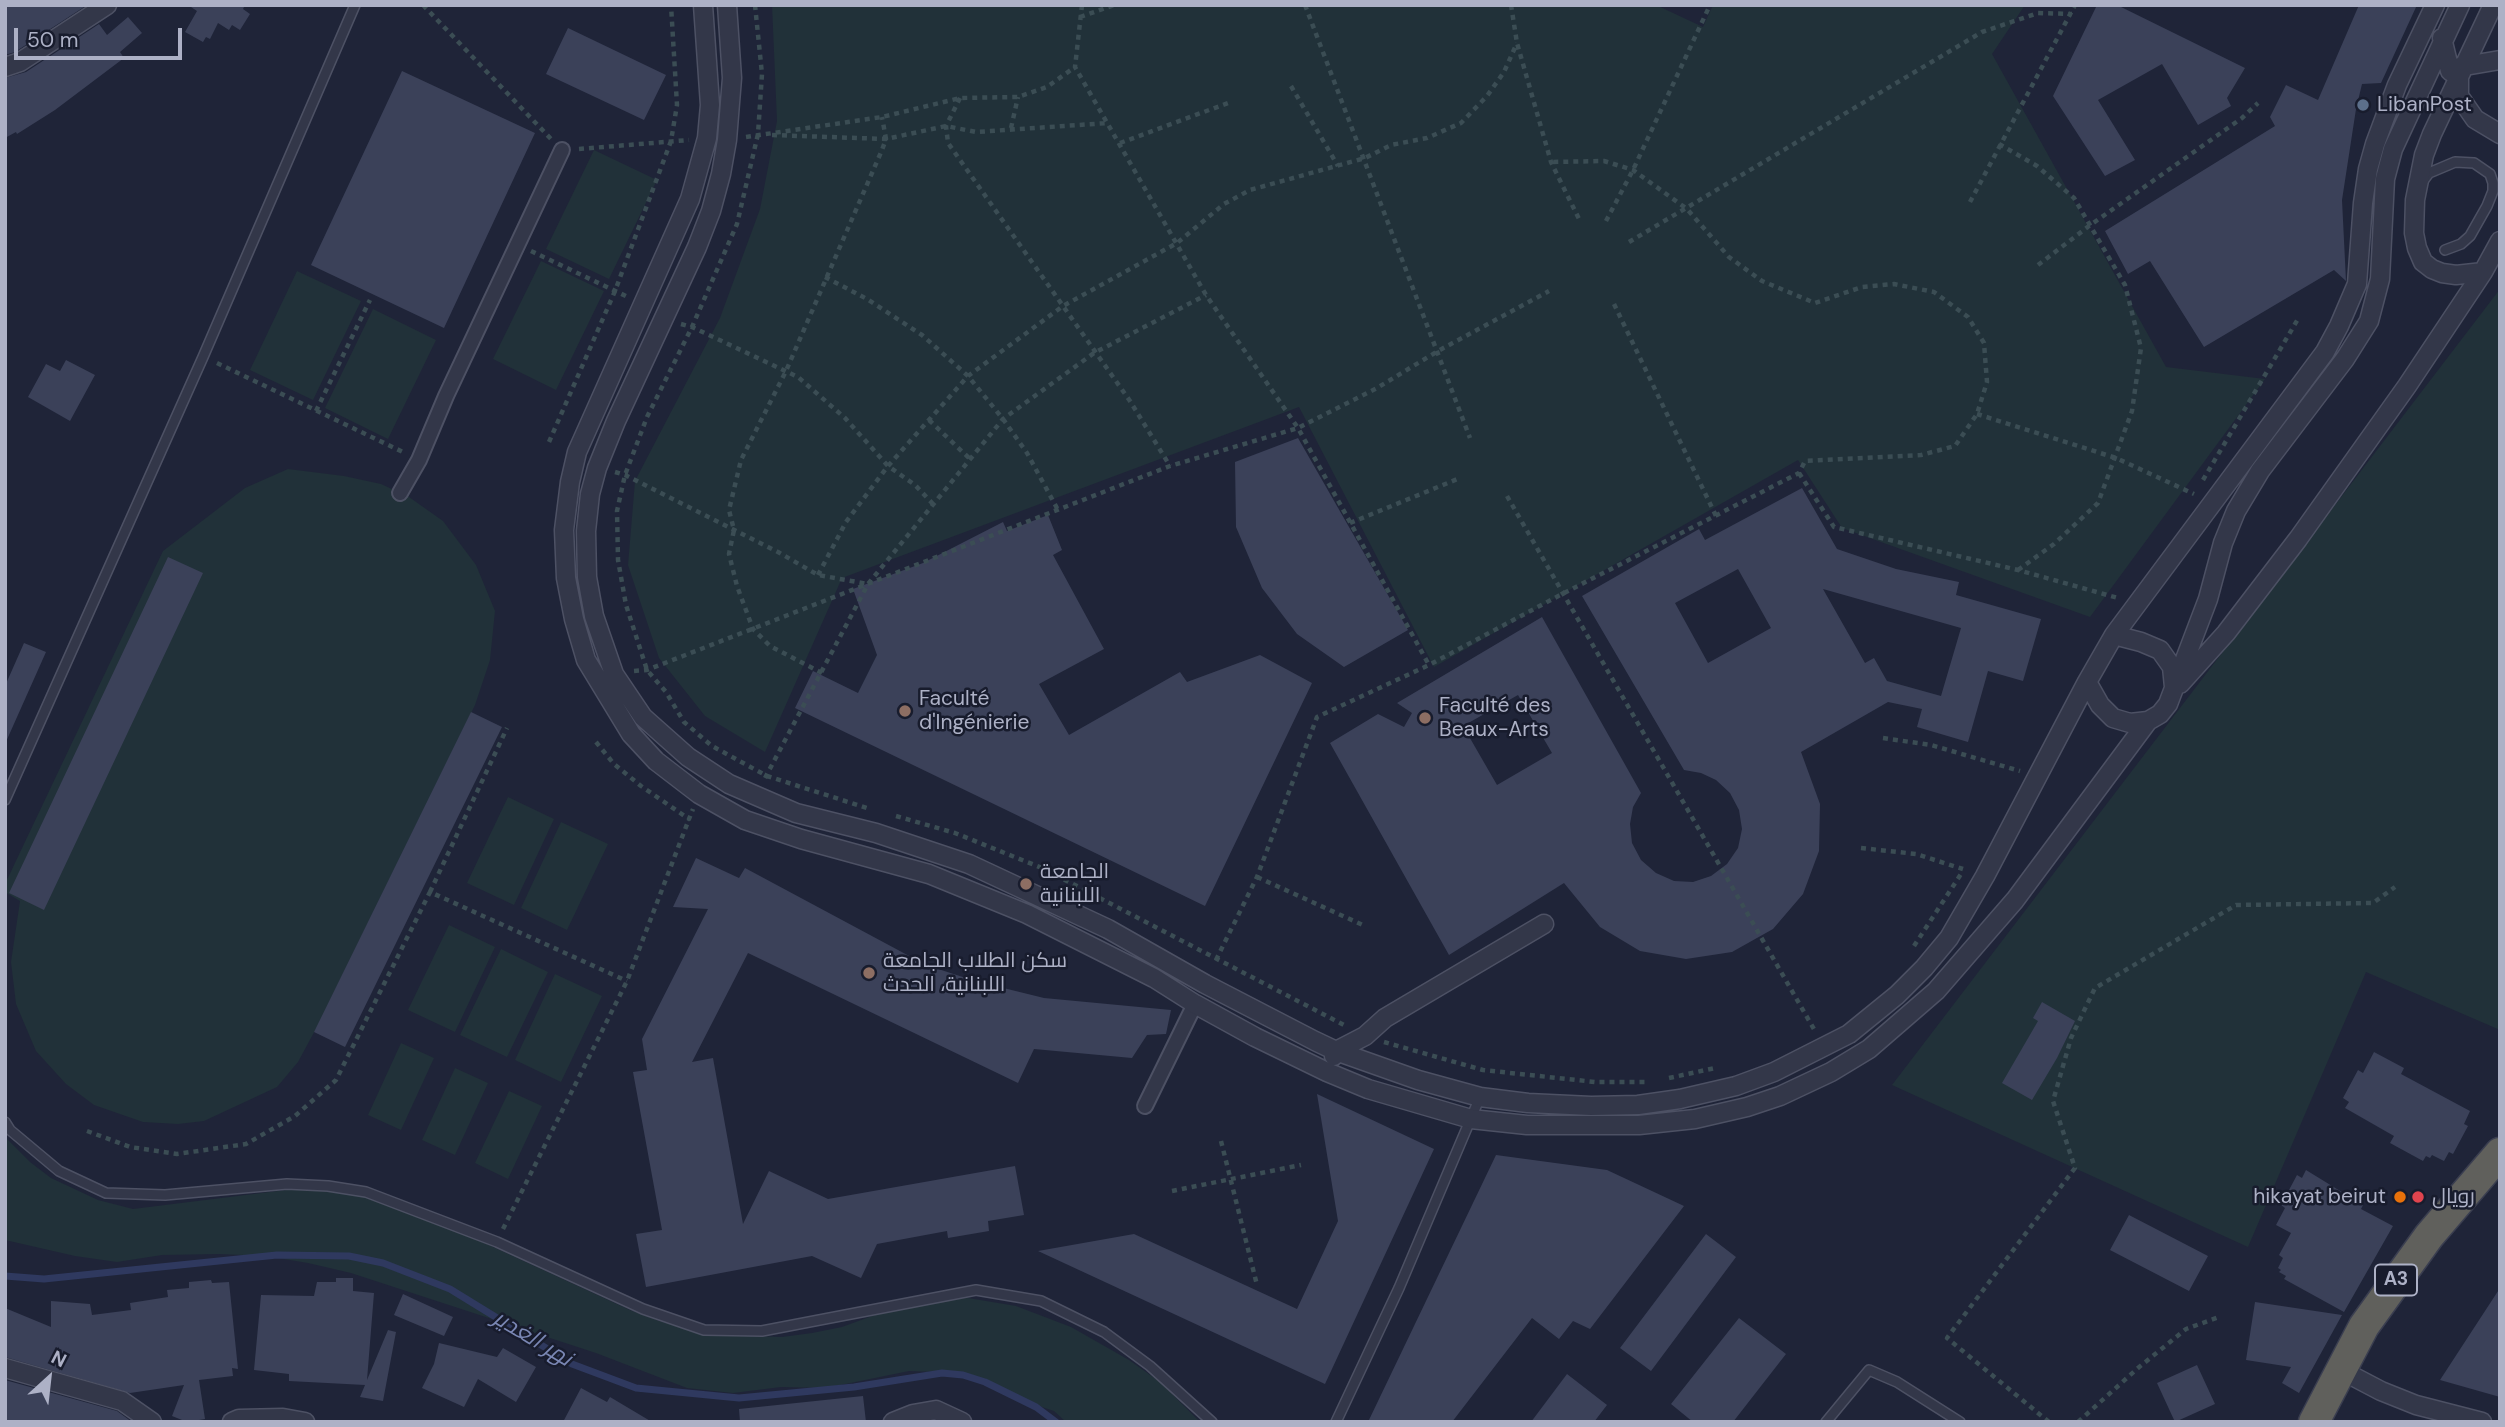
<!DOCTYPE html>
<meta charset="utf-8">
<style>
body{margin:0}
#map{position:relative;width:2505px;height:1427px;overflow:hidden;background:#1f2438;font-family:"DM Sans",sans-serif}
canvas{display:block}
.frame{position:absolute;inset:0;border:7px solid #adb1c6;pointer-events:none}
.north{position:absolute;left:14px;top:1343px;width:70px;height:70px;-webkit-text-stroke:5px #181c2d;paint-order:stroke;rotate:27deg;font-size:19px;font-weight:700;line-height:28px;text-align:center;color:#adb1c6}
.north::after{content:'';display:block;margin:auto;width:24px;height:32px;background:#adb1c6;clip-path:polygon(50% 0,100% 100%,50% 72%,0 100%)}
.scale{position:absolute;left:14px;top:28px;width:168px;height:32px;box-sizing:border-box;border:4px solid #adb1c6;border-top:0;padding-left:9px;font-size:21px;line-height:24px;white-space:nowrap;color:#adb1c6;-webkit-text-stroke:5px #181c2d;paint-order:stroke}
</style>
<div id="map">
<canvas width="2505" height="1427"></canvas>
<div class="frame"></div>
<div class="north">N</div>
<div class="scale">50 m</div>
</div>
<script>
const c = document.querySelector('canvas').getContext('2d');
c.lineJoin = 'round';
function fillPath(path, color) {
  c.fillStyle = color;
  c.fill(path, 'evenodd');
}
function shape(rows) {
  const path = new Path2D();
  for (const r of rows) {
    path.moveTo(r[0], r[1]);
    for (let i = 2; i < r.length; i += 2) path.lineTo(r[i], r[i + 1]);
  }
  return path;
}
function strokePath(path, color, width, dash) {
  c.strokeStyle = color;
  c.lineWidth = width;
  c.lineCap = dash ? 'butt' : 'round';
  c.setLineDash(dash || []);
  c.stroke(path);
}
function label(font, color, halo, rows, align = 'center') {
  c.font = font + ' "DM Sans",Cairo,sans-serif';
  c.lineWidth = 5;
  c.setLineDash([]);
  c.textBaseline = 'middle';
  c.strokeStyle = halo;
  c.fillStyle = color;
  for (const [text, x, y, turn = 0] of rows) {
    c.save();
    c.translate(x, y);
    c.rotate((+turn || 0) * Math.PI / 180);
    c.textAlign = isNaN(turn) ? turn : align;
    if (halo) c.strokeText(text, 0, 0);
    c.fillText(text, 0, 0);
    c.restore();
  }
}
fillPath(shape([
 [772,5,1656,5,1703,27,1713,5,2025,5,1992,54,2166,367,2265,379,2090,617,1842,528,1798,460,1434,667,1299,407,842,578,765,752,705,716,659,658,628,565,635,481,720,318,760,209,777,121],
 [594,150,657,180,609,279,546,249],
 [541,261,604,291,556,390,493,359],
 [297,271,361,301,313,400,250,370],
 [2500,289,2500,1030,2366,972,2248,1247,1892,1085],
 [373,309,436,340,388,439,325,408],
 [288,469,344,476,381,484,409,497,443,521,476,565,495,611,490,660,475,705,318,1025,298,1062,277,1087,204,1121,178,1124,143,1122,94,1105,66,1084,36,1051,16,1004,11,962,20,901,5,892,5,884,163,551,245,488],
 [508,797,554,819,514,905,467,883],
 [561,822,608,844,567,930,521,908],
 [449,925,495,947,455,1032,408,1010],
 [501,949,548,972,507,1057,460,1035],
 [555,974,602,996,561,1082,515,1060],
 [401,1043,434,1058,401,1130,368,1115],
 [455,1068,488,1083,455,1155,422,1140],
 [509,1091,542,1106,508,1179,475,1163],
 [5,1137,30,1162,51,1178,98,1200,133,1209,310,1187,387,1198,630,1310,659,1321,720,1335,782,1337,812,1333,842,1327,894,1308,942,1299,968,1298,1016,1306,1071,1327,1129,1360,1160,1382,1200,1422,1066,1422,1054,1411,1009,1396,964,1373,909,1371,826,1388,781,1387,733,1393,687,1388,596,1353,351,1273,308,1263,266,1256,219,1254,162,1255,117,1262,75,1256,5,1240]
]), '#213139');
strokePath(shape([
 [5,1276,44,1279,277,1255,349,1256,383,1263,450,1289,572,1364,636,1388,739,1398,854,1387,942,1373,963,1375,985,1382,1036,1407,1056,1422]
]), '#2f395f', 7);
fillPath(shape([
 [5,5,83,5,84,7,15,52,5,55],
 [188,5,245,5,243,9,250,14,240,30,232,25,229,30,218,23,210,39,206,37,203,42,185,32,197,11],
 [2097,5,2117,5,2245,68,2227,98,2231,106,2198,125,2162,64,2098,100,2135,160,2105,176,2053,96],
 [2359,5,2417,5,2381,83,2362,84,2356,109,2342,200,2346,281,2334,270,2204,347,2150,261,2128,274,2105,231,2275,126,2270,117,2286,85,2318,100],
 [128,17,142,33,120,52,124,58,55,110,17,134,16,132,5,138,5,78,26,72,99,24,107,35],
 [568,28,666,75,644,120,546,74],
 [402,71,535,133,444,328,311,265],
 [66,360,95,375,70,421,28,397,46,364,60,371],
 [1298,438,1408,630,1344,667,1297,634,1262,588,1236,527,1235,462],
 [1802,488,1837,549,1896,569,1959,582,1956,595,2041,619,2023,681,1988,671,1968,742,1917,727,1922,709,1888,702,1801,752,1820,804,1819,851,1803,894,1773,929,1732,952,1686,959,1640,951,1600,927,1564,883,1449,955,1330,743,1378,714,1404,727,1412,713,1397,703,1542,617,1641,793,1633,807,1630,824,1632,843,1641,860,1656,873,1674,881,1693,882,1711,876,1727,864,1738,848,1742,829,1739,810,1730,793,1716,780,1701,773,1684,770,1582,596,1699,529,1705,540],
 [1738,569,1771,628,1708,663,1675,603],
 [1823,589,1961,628,1941,696,1887,681,1874,658,1865,663],
 [1518,695,1552,753,1497,785,1463,726],
 [1048,515,1062,550,1053,555,1104,649,1039,684,1069,735,1180,672,1187,682,1260,655,1312,683,1205,906,795,708,813,671,858,693,877,655,853,589,923,563,1003,522,1007,531],
 [168,557,203,573,44,910,9,893],
 [24,643,46,652,5,744,5,686],
 [471,712,502,727,345,1047,314,1032],
 [696,858,739,878,745,868,926,965,975,981,1044,998,1171,1010,1166,1034,1147,1035,1132,1058,1034,1049,1018,1083,748,953,692,1062,713,1058,743,1224,769,1171,828,1199,1015,1166,1024,1215,988,1221,989,1231,948,1238,947,1231,877,1244,861,1278,812,1256,646,1287,636,1234,662,1230,633,1072,647,1070,642,1039,708,909,673,907],
 [2042,1002,2075,1021,2057,1058,2032,1100,2002,1083,2038,1021,2033,1018],
 [2374,1052,2404,1068,2401,1074,2470,1111,2464,1124,2468,1126,2453,1154,2449,1152,2444,1161,2432,1155,2430,1158,2426,1156,2423,1161,2390,1143,2394,1136,2345,1108,2349,1102,2343,1098,2358,1070,2363,1073],
 [1317,1094,1434,1149,1325,1384,1038,1251,1134,1234,1297,1309,1338,1221],
 [1496,1155,1607,1170,1684,1206,1590,1329,1573,1321,1559,1339,1532,1318,1452,1422,1368,1422],
 [2306,1170,2363,1205,2361,1209,2393,1226,2344,1312,2284,1279,2286,1276,2279,1272,2281,1270,2278,1268,2283,1258,2279,1255,2291,1233,2276,1225,2285,1208,2281,1205,2297,1175,2302,1178],
 [2129,1215,2208,1256,2189,1291,2110,1250],
 [1706,1234,1736,1257,1651,1371,1620,1348],
 [336,1278,353,1278,353,1291,374,1293,367,1380,388,1330,396,1332,383,1401,360,1397,365,1385,289,1381,289,1374,254,1370,261,1295,314,1296,317,1282,336,1282],
 [211,1280,212,1283,229,1282,238,1369,232,1368,233,1376,199,1380,205,1419,187,1422,172,1416,184,1385,130,1393,5,1357,5,1308,51,1327,51,1301,90,1304,92,1315,131,1310,130,1303,168,1297,167,1290,189,1288,189,1282],
 [2500,1288,2500,1397,2440,1380],
 [403,1294,453,1317,444,1336,394,1315],
 [2255,1302,2342,1315,2299,1393,2282,1383,2291,1367,2246,1360],
 [1739,1318,1786,1354,1733,1422,1693,1422,1671,1404],
 [439,1343,497,1357,503,1348,536,1367,516,1402,478,1379,464,1407,422,1388,434,1364],
 [2197,1365,2215,1404,2175,1422,2157,1383],
 [1567,1374,1607,1405,1594,1422,1531,1422],
 [5,1380,117,1411,132,1422,5,1422],
 [581,1388,607,1402,610,1397,652,1422,563,1422],
 [863,1396,866,1422,740,1422,739,1409]
]), '#3b4159');
const service = shape([
 [2423,181,2429,173,2455,162,2474,163,2490,174,2493,183,2493,191,2487,206,2470,236,2461,244,2445,250],
 [5,800,203,357,355,5],
 [5,1122,10,1130,59,1171,106,1193,165,1195,287,1184,328,1186,366,1192,497,1242,643,1309,704,1330,762,1331,976,1290,1041,1301,1104,1332,1150,1366,1212,1422],
 [1336,1422,1399,1288,1480,1097],
 [1826,1422,1869,1370,1897,1382,1960,1422]
]);
const pedestrian = shape([
 [400,493,419,460,446,396,562,150],
 [1145,1106,1195,1004]
]);
const minor = shape([
 [703,5,710,105,707,138,690,199,577,452,570,482,564,530,566,578,574,619,586,660,631,734,656,761,699,794,745,820,801,839,929,874,1027,914,1154,978,1195,1004,1255,1037,1327,1072,1368,1089,1471,1119,1527,1125,1639,1125,1695,1119,1747,1107,1780,1096,1831,1072,1869,1049,1936,991,2015,900,2148,721],
 [727,5,732,78,727,140,721,174,711,211,697,247,616,421,597,468,590,494,586,531,587,577,594,616,614,674,643,717,688,757,729,784,796,813,876,833,969,864,1108,929,1205,984,1315,1041,1336,1051,1418,1080,1480,1097,1528,1103,1591,1106,1638,1105,1680,1099,1736,1086,1774,1072,1849,1034,1897,995,1924,968,1949,938,1985,876,2087,682],
 [2442,38,2450,71,2459,77,2459,96,2475,119,2500,134],
 [5,67,20,62,107,5],
 [2459,67,2500,60],
 [2483,272,2456,275,2442,273,2432,269,2423,262,2417,248,2414,233,2415,200,2424,155,2432,134,2493,5],
 [2114,635,2325,352,2339,326,2357,284,2363,203,2368,169,2375,144,2397,85,2435,5],
 [2180,684,2226,633,2298,539,2407,386,2483,272,2500,241],
 [2174,687,2172,667,2160,650,2141,642,2114,635,2087,682,2100,705,2113,718,2130,723,2148,721,2160,714,2168,704,2208,599,2223,543,2236,511,2260,471,2345,359,2369,321,2380,279,2385,179,2393,149,2460,5],
 [1334,1056,1336,1051,1365,1036,1385,1018,1544,924],
 [5,1368,122,1401,152,1422],
 [2339,1369,2381,1391,2416,1405,2482,1422],
 [232,1422,239,1419,283,1418,305,1422],
 [893,1422,913,1414,936,1410,962,1422]
]);
const trunk = shape([
 [2314,1422,2364,1326,2429,1236,2500,1153]
]);
strokePath(service, '#4d5164', 12);
strokePath(pedestrian, '#4d5164', 18);
strokePath(minor, '#4d5164', 21);
strokePath(trunk, '#3a3e50', 33);
strokePath(shape([
 [423,5,551,139],
 [755,5,762,74,758,134,737,224,692,327,647,417,625,475,617,511,618,560,626,605,647,670,666,692,684,722,712,746,767,776,867,808],
 [1082,5,1075,67,1206,295,1298,428,1429,665],
 [1305,5,1470,438],
 [1511,5,1517,43,1551,162,1579,219],
 [1080,17,1114,5],
 [1291,86,1338,166],
 [960,98,946,126,948,143,1130,401,1170,466],
 [1011,128,1018,97],
 [772,135,886,139,946,126,976,132,1108,123],
 [746,137,882,117,960,98,1018,97,1047,87,1075,67],
 [1120,143,1228,103],
 [1999,144,2037,166,2074,198,2125,285,2141,348,2132,411,2098,503,2054,544,2018,570],
 [579,149,689,140],
 [1970,202,2075,5],
 [1606,221,1633,170,1710,5],
 [1629,242,1982,32,2038,13,2072,14],
 [531,251,628,297],
 [2038,265,2089,226,2242,118,2258,103],
 [825,277,867,299,922,335,968,376,1003,419,1027,453,1058,510],
 [1614,304,1716,516],
 [681,324,692,327,798,377,845,418,888,466,915,485,933,504],
 [217,363,405,453],
 [316,411,370,300],
 [1977,414,2116,458,2194,494],
 [929,420,970,459],
 [549,442,615,291,671,141,677,105,671,5],
 [615,472,625,475,778,552,818,575,868,584],
 [1799,473,1834,527,2018,570,2118,598],
 [2203,480,2298,319],
 [1507,496,1815,1031],
 [1350,523,1460,478],
 [818,575,846,522,888,466,968,376,1063,306,1177,243,1224,204,1250,190,1365,158,1391,145,1427,138,1461,123,1487,96,1504,72,1517,43],
 [634,671,647,670,1170,466,1298,428,1377,388,1438,351,1549,291],
 [822,673,770,646,753,629,737,586,729,554,734,530,729,510,741,460,786,371,882,150,886,139,882,117],
 [1883,738,1931,745,2020,771],
 [596,742,614,764,641,786,689,819,693,809],
 [765,778,868,584,1003,419,1094,353,1206,295],
 [896,816,955,833,1042,868,1344,1025],
 [1861,848,1916,854,1963,869],
 [1257,877,1365,926],
 [430,892,507,728],
 [1914,946,1961,874],
 [1216,960,1257,877,1317,717,1429,665,1564,593,1799,473,1805,461,1921,455,1955,446,1977,414,1987,382,1984,343,1968,317,1934,292,1894,284,1862,287,1815,303,1762,281,1729,257,1687,209,1633,170,1604,161,1551,162],
 [1384,1042,1483,1070,1595,1082,1647,1082],
 [1669,1078,1715,1068],
 [87,1131,130,1147,177,1154,246,1144,295,1116,336,1080,430,892,627,981],
 [1221,1141,1257,1285],
 [1172,1191,1301,1165],
 [503,1229,627,981,689,819],
 [2049,1422,1947,1338,2075,1168,2053,1101,2071,1038,2095,988,2236,905,2373,903,2395,887],
 [2078,1422,2138,1368,2186,1329,2219,1317]
]), '#3b4d54', 4.5, [5, 5]);
strokePath(service, '#333749', 9);
strokePath(pedestrian, '#333749', 14);
strokePath(minor, '#333749', 18);
strokePath(trunk, '#60605c', 30);
for (const [x, y, r, color] of [
 [2363,105,7,"#5c6f8a"],
 [905,711,7,"#8d6e63"],
 [1425,718,7,"#8d6e63"],
 [1026,884,7,"#8d6e63"],
 [869,973,7,"#8d6e63"],
 [2400,1197,7,"#e8710a"],
 [2418,1197,7,"#e0444e"]
]) {
  const dot = new Path2D();
  dot.arc(x, y, r, 0, 2 * Math.PI);
  c.fillStyle = color;
  c.fill(dot);
  strokePath(dot, '#181c2d', 2.5);
}
for (const [x, y, w] of [
 [2396,1280,42]
]) {
  const box = new Path2D();
  box.roundRect(x - w / 2, y - 15.5, w, 31, 5);
  c.fillStyle = '#181c2d';
  c.fill(box);
  strokePath(box, '#adb1c6', 2);
}
label('bold 19px', '#adb1c6', null, [
 ["A3",2396,1280]
]);
label('21px', '#adb1c6', '#181c2d', [
 ["LibanPost",2377,105],
 ["Faculté",919,699],
 ["d'Ingénierie",919,723],
 ["Faculté des",1439,706],
 ["Beaux-Arts",1439,730],
 ["الجامعة",1040,872],
 ["اللبنانية",1040,896],
 ["سكن الطلاب الجامعة",883,961],
 ["اللبنانية، الحدث",883,985],
 ["hikayat beirut",2386,1197,"right"],
 ["رويال",2432,1197]
], 'left');
label('italic 23px', '#7a87b4', '#181c2d', [
 ["نهر الغدير",532,1339,31]
]);
</script>
